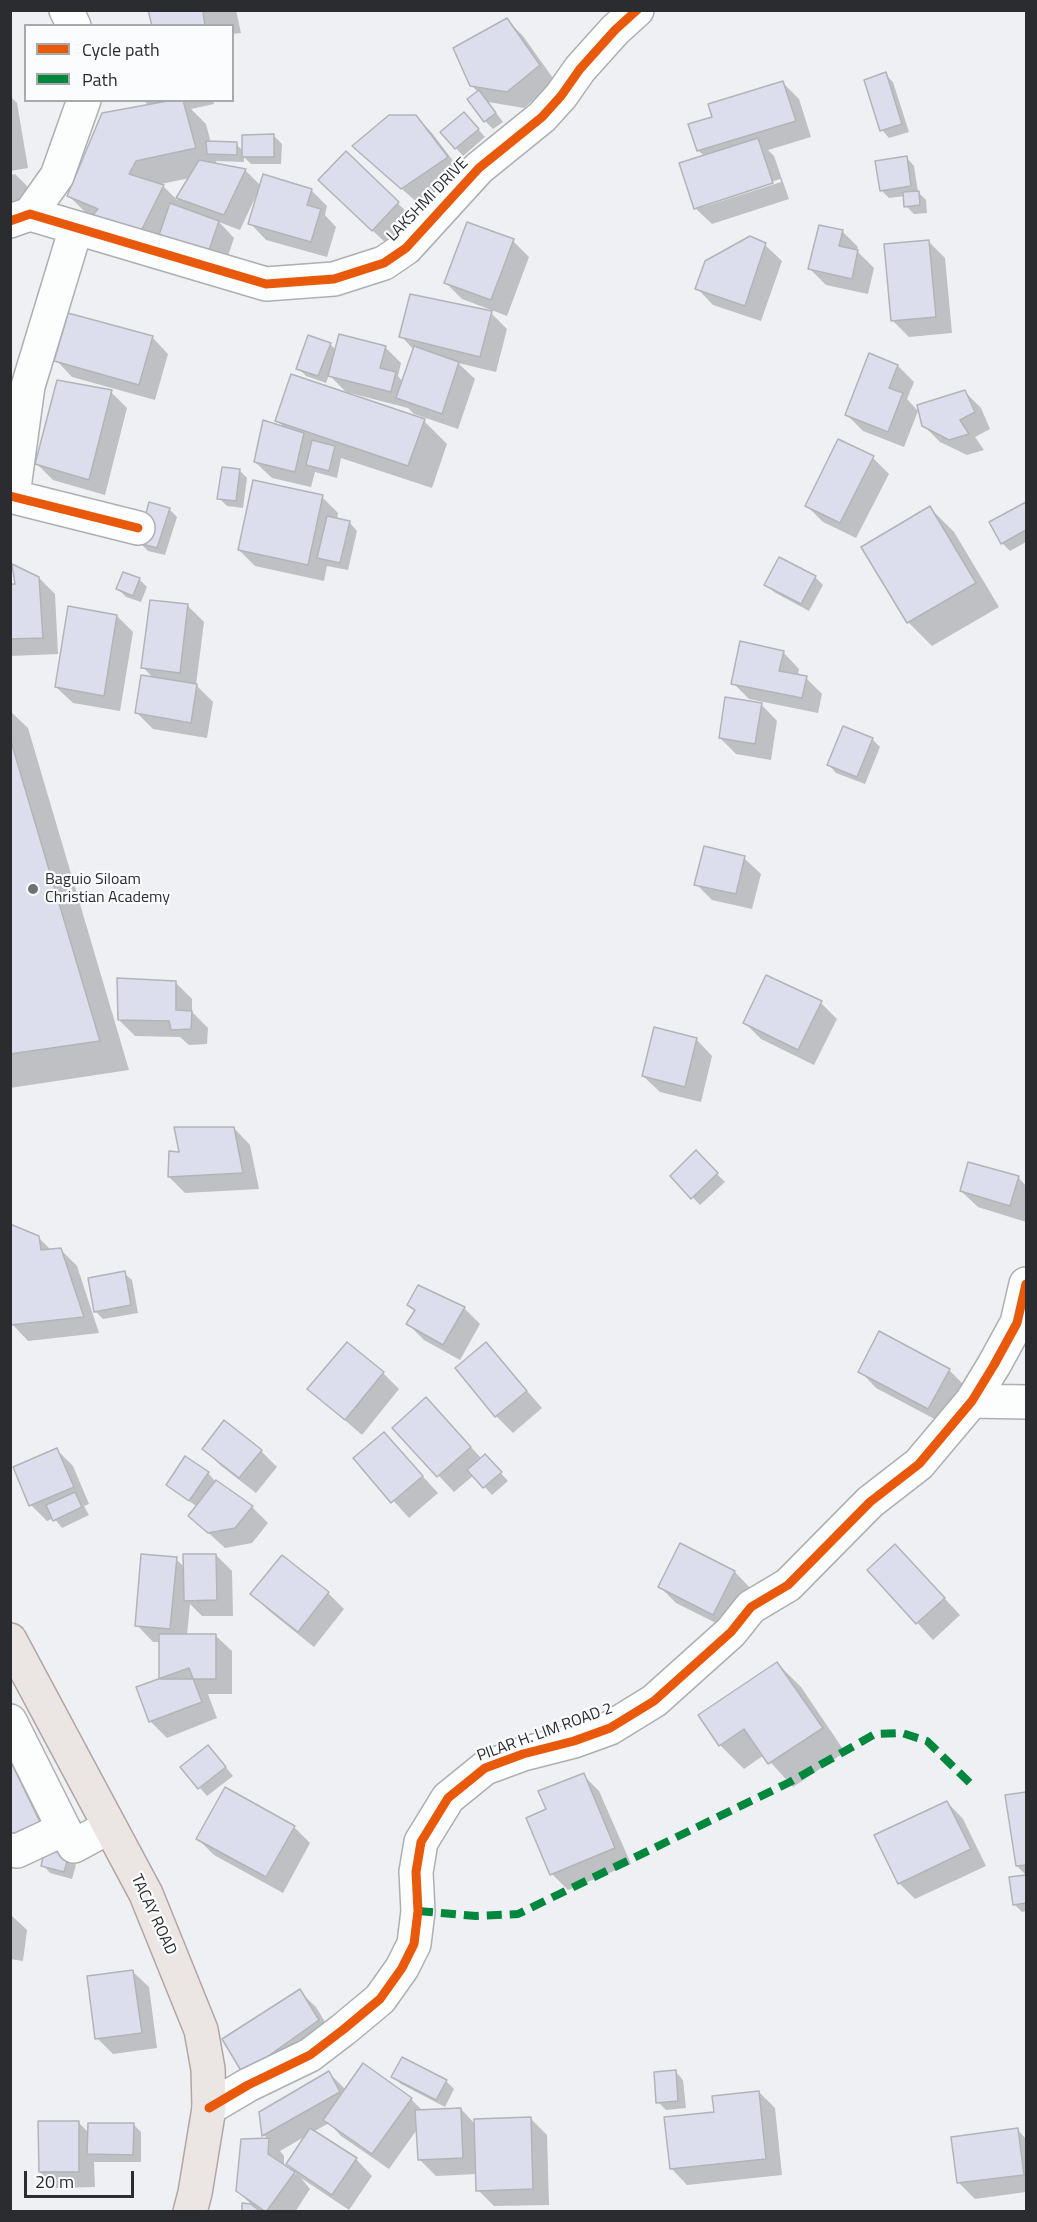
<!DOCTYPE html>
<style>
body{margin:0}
#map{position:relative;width:1037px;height:2222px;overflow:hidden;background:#eef0f4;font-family:"Titillium Web",sans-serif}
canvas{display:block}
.frame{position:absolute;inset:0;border:12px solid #2b2c2f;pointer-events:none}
.legend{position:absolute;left:24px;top:24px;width:210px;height:78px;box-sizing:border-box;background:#fbfcfe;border:2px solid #a8a9ab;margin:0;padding:8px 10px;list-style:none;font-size:18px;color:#2b2c2f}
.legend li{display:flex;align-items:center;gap:12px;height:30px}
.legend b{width:30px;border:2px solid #a8a9ab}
.scale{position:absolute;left:24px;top:2171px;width:110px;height:27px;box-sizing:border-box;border:3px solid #2b2c2f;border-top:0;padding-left:8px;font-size:18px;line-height:21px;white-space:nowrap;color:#2b2c2f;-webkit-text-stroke:4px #fbfcfe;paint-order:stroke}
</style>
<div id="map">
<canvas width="1037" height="2222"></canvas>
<div class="frame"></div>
<ul class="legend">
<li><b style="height:8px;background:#e8590c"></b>Cycle path</li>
<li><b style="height:8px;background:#00873e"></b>Path</li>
</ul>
<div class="scale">20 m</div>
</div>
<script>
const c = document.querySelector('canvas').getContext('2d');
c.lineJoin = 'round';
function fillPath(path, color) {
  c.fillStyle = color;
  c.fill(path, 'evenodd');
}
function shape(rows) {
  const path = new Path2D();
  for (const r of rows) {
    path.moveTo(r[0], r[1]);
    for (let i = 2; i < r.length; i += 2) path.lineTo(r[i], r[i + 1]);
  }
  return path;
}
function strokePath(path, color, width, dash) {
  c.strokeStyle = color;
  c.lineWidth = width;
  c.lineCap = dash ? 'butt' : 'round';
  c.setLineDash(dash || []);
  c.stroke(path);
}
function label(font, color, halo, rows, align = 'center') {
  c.font = font + ' "Titillium Web",sans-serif';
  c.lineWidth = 4.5;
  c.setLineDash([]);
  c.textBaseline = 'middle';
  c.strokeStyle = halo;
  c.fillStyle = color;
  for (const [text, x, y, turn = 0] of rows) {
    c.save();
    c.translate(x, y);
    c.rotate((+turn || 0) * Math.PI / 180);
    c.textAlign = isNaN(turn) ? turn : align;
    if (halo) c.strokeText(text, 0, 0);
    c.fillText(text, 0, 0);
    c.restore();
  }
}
fillPath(shape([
 [146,10,236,10,241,33,232,34,232,26,153,26,151,16],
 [507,20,523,36,555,81,524,108,488,102,503,122,493,129,485,121,478,92,471,85],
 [885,74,893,82,909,132,889,138,882,130],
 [783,83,799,99,811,137,768,150,774,156,789,199,712,224,695,208,705,157,698,150,714,118],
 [780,179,781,182,703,207,703,204],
 [10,96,17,103,28,168,10,171],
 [143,100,213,100,214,104,191,109,206,124,211,143,236,144,243,151,274,136,282,144,281,164,251,164,244,157,244,162,216,161,217,165,245,170,261,186,311,190,327,206,325,215,336,227,327,257,266,240,250,223,258,196,256,196,240,230,219,222,234,238,223,271,92,219,69,196,149,106],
 [190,178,177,200,161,184],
 [416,116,432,133,463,174,419,204,371,162],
 [472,122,485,137,463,156,456,148],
 [346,153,414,219,389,246,336,196],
 [907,158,914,166,918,192,926,200,927,213,914,214,906,206,905,196,889,198,881,190],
 [15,174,31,190,10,223,10,175],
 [842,231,858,247,857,251,874,268,868,294,826,285,810,269],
 [513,241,529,257,507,316,462,299,446,283],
 [928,241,945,258,952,333,909,337,893,321],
 [765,245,782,261,761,321,713,305,697,288],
 [491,313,507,329,496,372,458,363,475,379,458,429,414,414,408,408,346,392,329,375,326,383,306,376,298,368,330,344,336,350,385,347,401,363,398,376,403,382,414,350,401,336],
 [152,337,168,354,155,400,72,377,56,360],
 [898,366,914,382,907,399,918,411,904,447,863,431,847,415],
 [111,392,127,408,105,495,53,480,37,464],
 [965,392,981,408,990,429,975,437,984,450,967,455,940,442,924,426],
 [277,420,424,421,447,444,432,488,341,458,337,478,315,472,311,487,272,478,255,462,285,429],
 [873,458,889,474,856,538,823,522,807,506],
 [239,470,247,478,243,508,227,506,219,498],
 [322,497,338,513,337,520,350,523,357,531,348,570,327,566,324,581,255,566,239,550],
 [1026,503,1026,542,1010,551,1002,543,991,522],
 [930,508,954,532,999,607,932,646,908,622,863,548],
 [169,509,177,517,165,555,148,551,140,543],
 [815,577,823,585,809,611,774,592,766,584],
 [39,578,55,594,58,654,10,656,10,584,11,585],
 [139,579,147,587,141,602,126,597,118,589],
 [188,606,204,622,196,685,213,702,207,738,153,729,137,713,154,679,143,667],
 [117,616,133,632,120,711,73,703,56,687],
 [783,652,799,669,798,676,806,678,822,694,818,713,749,699,733,683],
 [759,702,777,721,771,760,736,754,720,738],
 [10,711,28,728,129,1070,10,1088],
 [872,739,880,747,865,784,836,773,829,765],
 [744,858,761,874,752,909,712,900,696,884],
 [175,982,192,999,192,1012,208,1028,207,1044,189,1045,180,1037,135,1036,119,1020],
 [821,1003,837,1019,814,1065,761,1039,745,1023],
 [696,1039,712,1056,701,1102,660,1092,643,1076],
 [234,1128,250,1145,259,1189,185,1193,169,1177,181,1154],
 [696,1153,725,1182,700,1205,672,1176],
 [1018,1177,1026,1186,1026,1222,978,1207,961,1191],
 [38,1237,52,1251,61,1250,77,1266,99,1333,28,1341,12,1324],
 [124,1273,132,1280,138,1313,103,1319,95,1311],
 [409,1305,464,1308,480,1324,460,1360,424,1340,408,1324,416,1312],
 [347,1344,383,1373,399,1389,362,1435,309,1389],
 [486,1344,542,1408,513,1433,496,1416,457,1369],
 [949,1370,965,1386,944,1424,876,1388,860,1371],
 [442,1416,482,1459,485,1456,508,1481,492,1495,474,1475,454,1492,394,1428],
 [384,1434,438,1493,409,1518,355,1458],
 [204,1449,261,1451,277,1467,256,1493,220,1465],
 [57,1450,73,1466,89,1504,84,1506,89,1515,62,1528,54,1518,47,1521,31,1505],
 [208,1473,215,1481,252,1507,268,1523,252,1543,225,1548,190,1516,197,1507,168,1484],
 [681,1545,735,1572,751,1589,730,1630,676,1603,660,1587],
 [216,1555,232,1571,233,1616,202,1616,190,1604,187,1635,215,1635,232,1651,232,1694,208,1694,217,1718,167,1738,150,1721,161,1679,161,1642,153,1642,137,1625,176,1559,185,1568],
 [911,1562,960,1615,933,1640,869,1570],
 [328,1593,344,1609,314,1647,268,1610,252,1594],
 [777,1663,801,1687,845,1752,793,1787,764,1755,744,1769,720,1745,700,1716],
 [10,1735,62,1846,49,1852,68,1857,76,1865,72,1879,50,1873,43,1865,46,1853,10,1850],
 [216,1755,233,1776,207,1796,182,1767],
 [583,1775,599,1791,631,1864,568,1890,552,1874,548,1810],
 [1026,1793,1026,1875,1017,1866,1007,1796],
 [947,1802,963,1819,986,1866,915,1899,899,1883],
 [294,1827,310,1843,283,1893,214,1855,198,1839],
 [1026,1876,1026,1911,1022,1912,1014,1904,1011,1879],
 [10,1914,27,1930,23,1961,10,1959],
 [132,1971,149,1987,157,2048,113,2054,97,2038],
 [299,1991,316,2007,334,2037,244,2073],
 [363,2066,411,2099,423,2111,461,2109,475,2124,530,2118,547,2135,549,2205,494,2206,478,2190,477,2174,436,2176,420,2160,418,2128,389,2169,341,2136,329,2123,313,2132,356,2159,372,2176,349,2210,301,2178,310,2189,295,2212,244,2212,252,2205,237,2191,268,2139,264,2135,329,2073,346,2090],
 [306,2136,288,2164,297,2175,284,2167,284,2156,280,2151],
 [676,2072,683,2080,686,2108,666,2110,658,2102],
 [393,2077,446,2081,454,2089,445,2107,401,2084],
 [759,2092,775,2108,782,2175,687,2185,671,2168,715,2113],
 [78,2122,89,2133,133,2124,141,2132,141,2162,94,2162,95,2187,56,2188,40,2172],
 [1018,2130,1026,2139,1026,2192,975,2199,958,2182]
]), '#0003');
const building = shape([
 [148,10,210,10,203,12,205,26,152,26,148,10],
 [507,18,540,65,507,92,470,86,453,48,507,18],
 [886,72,902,124,880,131,864,80,886,72],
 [783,81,796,121,697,151,688,124,712,117,708,104,783,81],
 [479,90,496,113,484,122,467,99,479,90],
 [173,100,183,100,196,148,136,161,129,174,164,185,140,233,91,217,98,209,67,196,102,113,173,100],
 [464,112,479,129,455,149,440,132,464,112],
 [389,115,416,115,448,157,401,189,352,146,389,115],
 [274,134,274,157,242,157,242,135,274,134],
 [758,138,773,183,694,209,679,163,758,138],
 [206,141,237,142,237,155,207,154,206,141],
 [346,151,399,202,372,231,318,180,346,151],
 [907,156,911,186,880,191,875,161,907,156],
 [199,160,246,169,224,215,176,198,199,160],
 [263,174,312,189,307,205,321,209,311,242,248,224,263,174],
 [919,191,920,205,904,207,903,192,919,191],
 [170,203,219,221,207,256,158,238,170,203],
 [467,222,514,239,491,300,444,283,467,222],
 [819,225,843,230,839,246,858,250,852,279,808,269,819,225],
 [750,236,766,243,745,306,695,289,705,261,750,236],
 [929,240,936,317,891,321,884,244,929,240],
 [410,294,492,311,480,357,399,337,410,294],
 [68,313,153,336,139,385,54,361,68,313],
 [339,334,386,346,380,368,396,372,391,392,328,376,339,334],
 [308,335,331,343,318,376,296,369,308,335],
 [414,346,459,362,442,414,396,398,414,346],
 [869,353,898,365,889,388,903,393,888,432,845,415,869,353],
 [291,374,425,419,408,466,275,421,291,374],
 [57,380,112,390,89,480,35,464,57,380],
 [965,390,975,412,960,420,969,434,949,440,922,426,917,405,965,390],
 [263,420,304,433,295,472,254,462,263,420],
 [838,439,874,456,840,523,805,506,838,439],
 [312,440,335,446,329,471,306,465,312,440],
 [222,467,240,469,236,501,217,499,222,467],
 [253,480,323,495,308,565,238,550,253,480],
 [149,502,170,508,157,548,138,543,149,502],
 [1026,502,1026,530,1001,544,989,522,1026,502],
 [930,506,976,583,907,623,861,547,930,506],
 [327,516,350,521,340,563,317,558,327,516],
 [779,557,816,576,801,604,764,585,779,557],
 [12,564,39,577,43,638,10,639,10,584,15,584,12,564],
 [123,572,140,578,133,596,116,589,123,572],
 [150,600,188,604,180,673,141,668,150,600],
 [68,606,117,615,104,696,55,687,68,606],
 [740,641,784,651,779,671,807,676,802,698,731,684,740,641],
 [141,675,197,684,191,723,135,713,141,675],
 [725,697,762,703,755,744,719,738,725,697],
 [843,726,873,738,857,777,827,765,843,726],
 [10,738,100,1041,10,1054,10,738],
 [704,846,745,856,736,894,694,885,704,846],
 [766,975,822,1001,798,1050,743,1023,766,975],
 [117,978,176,981,176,1010,192,1011,191,1029,171,1030,169,1021,118,1020,117,978],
 [654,1027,697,1038,685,1087,642,1076,654,1027],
 [174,1127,234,1127,243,1173,168,1177,169,1151,179,1152,174,1127],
 [696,1150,718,1173,691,1199,670,1176,696,1150],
 [968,1162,1019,1176,1010,1206,960,1191,968,1162],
 [10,1224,39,1236,41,1250,61,1248,84,1317,10,1325,10,1224],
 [125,1271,131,1305,94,1312,88,1278,125,1271],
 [418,1285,465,1307,443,1345,406,1324,415,1310,407,1305,418,1285],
 [879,1331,950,1369,928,1409,858,1372,879,1331],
 [347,1342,384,1372,345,1420,307,1389,347,1342],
 [486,1342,527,1391,495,1417,455,1368,486,1342],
 [426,1397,471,1447,437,1477,392,1428,426,1397],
 [224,1420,262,1450,239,1478,202,1449,224,1420],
 [384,1432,423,1476,391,1503,353,1458,384,1432],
 [57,1448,74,1487,29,1506,13,1467,57,1448],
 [485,1454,502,1472,483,1488,467,1470,485,1454],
 [185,1456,209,1472,189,1501,166,1485,185,1456],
 [216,1480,253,1506,235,1528,208,1533,188,1516,216,1480],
 [75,1492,82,1507,53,1521,46,1505,75,1492],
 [680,1543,735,1571,713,1615,658,1587,680,1543],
 [895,1544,945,1598,916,1624,867,1570,895,1544],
 [141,1554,177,1557,170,1629,135,1626,141,1554],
 [183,1554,216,1554,217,1600,184,1601,183,1554],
 [282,1555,329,1592,298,1632,250,1594,282,1555],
 [159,1634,216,1634,216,1679,159,1679,159,1634],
 [777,1662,823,1728,768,1764,744,1729,719,1746,698,1715,777,1662],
 [189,1668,202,1702,149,1722,136,1687,189,1668],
 [208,1745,226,1767,198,1789,180,1767,208,1745],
 [10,1760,40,1822,10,1835,10,1760],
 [584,1773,615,1848,550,1875,526,1818,546,1809,538,1791,584,1773],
 [225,1787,295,1826,266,1877,196,1839,225,1787],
 [1026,1792,1026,1865,1016,1866,1005,1795,1026,1792],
 [947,1801,971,1849,898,1884,874,1835,947,1801],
 [45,1849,69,1855,64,1872,41,1866,45,1849],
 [1026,1875,1026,1903,1013,1905,1009,1877,1026,1875],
 [133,1970,142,2033,95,2039,87,1976,133,1970],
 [300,1989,319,2020,243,2074,222,2039,300,1989],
 [402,2057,447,2080,436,2100,391,2077,402,2057],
 [363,2063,412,2098,372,2154,323,2120,363,2063],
 [676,2070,678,2101,656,2103,654,2072,676,2070],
 [329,2071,340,2092,262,2136,259,2112,329,2071],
 [759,2091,766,2159,670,2169,664,2117,714,2112,712,2096,759,2091],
 [461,2108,463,2158,418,2160,415,2110,461,2108],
 [531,2117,533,2189,476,2191,474,2119,531,2117],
 [38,2121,79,2121,79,2172,39,2172,38,2121],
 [88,2123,134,2123,133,2155,87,2154,88,2123],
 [310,2128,357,2158,332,2195,286,2164,310,2128],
 [1018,2128,1024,2175,957,2183,951,2137,1018,2128],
 [269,2138,268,2154,295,2172,266,2212,236,2191,241,2139,269,2138],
 [242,2203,251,2204,261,2212,242,2212,242,2203]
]);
fillPath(building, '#dcdded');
strokePath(building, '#b3b4b7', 1.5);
const minor = shape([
 [66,10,74,26],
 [30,214,57,176,84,100],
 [10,221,30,214,266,284,334,279,384,263,406,248,479,168,542,117,561,96,580,69,615,30,637,10],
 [13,495,28,386,76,228],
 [10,496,138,528],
 [972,1401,1026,1402],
 [10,1721,64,1829],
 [10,1850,17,1851,64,1829,74,1846,109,1827],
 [209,2108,248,2085,310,2055,344,2029,380,1999,402,1968,414,1944,418,1911,416,1872,421,1842,448,1798,485,1768,523,1754,574,1741,610,1728,654,1701,731,1632,751,1607,788,1585,870,1502,919,1464,972,1401,994,1365,1017,1323,1026,1284]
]);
const major = shape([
 [10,1640,146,1894,201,2030,208,2069,209,2108,195,2193,190,2212]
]);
strokePath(minor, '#adafb1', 36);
strokePath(major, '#b1a6a4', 36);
strokePath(minor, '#fcfdfd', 33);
strokePath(major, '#ebe6e4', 33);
strokePath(shape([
 [418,1911,476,1916,518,1914,790,1782,875,1734,902,1733,927,1741,973,1786]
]), '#00873e', 8, [15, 8]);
strokePath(shape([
 [10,221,30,214,266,284,334,279,384,263,406,248,479,168,542,117,561,96,580,69,615,30,637,10],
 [10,496,138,528],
 [209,2108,248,2085,310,2055,344,2029,380,1999,402,1968,414,1944,418,1911,416,1872,421,1842,448,1798,485,1768,523,1754,574,1741,610,1728,654,1701,731,1632,751,1607,788,1585,870,1502,919,1464,972,1401,994,1365,1017,1323,1026,1284]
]), '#e8590c', 9);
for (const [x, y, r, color] of [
 [33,889,6,"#6f7174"]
]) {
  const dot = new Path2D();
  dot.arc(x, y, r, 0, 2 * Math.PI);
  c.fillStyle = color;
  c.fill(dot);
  strokePath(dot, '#fbfcfe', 2);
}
label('16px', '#2b2c2f', '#fbfcfe', [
 ["LAKSHMI DRIVE",428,200,-46],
 ["PILAR H. LIM ROAD 2",545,1733,-20],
 ["TACAY ROAD",153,1915,65]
]);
label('16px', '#2b2c2f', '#fbfcfe', [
 ["Baguio Siloam",45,880],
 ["Christian Academy",45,898]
], 'left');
</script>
